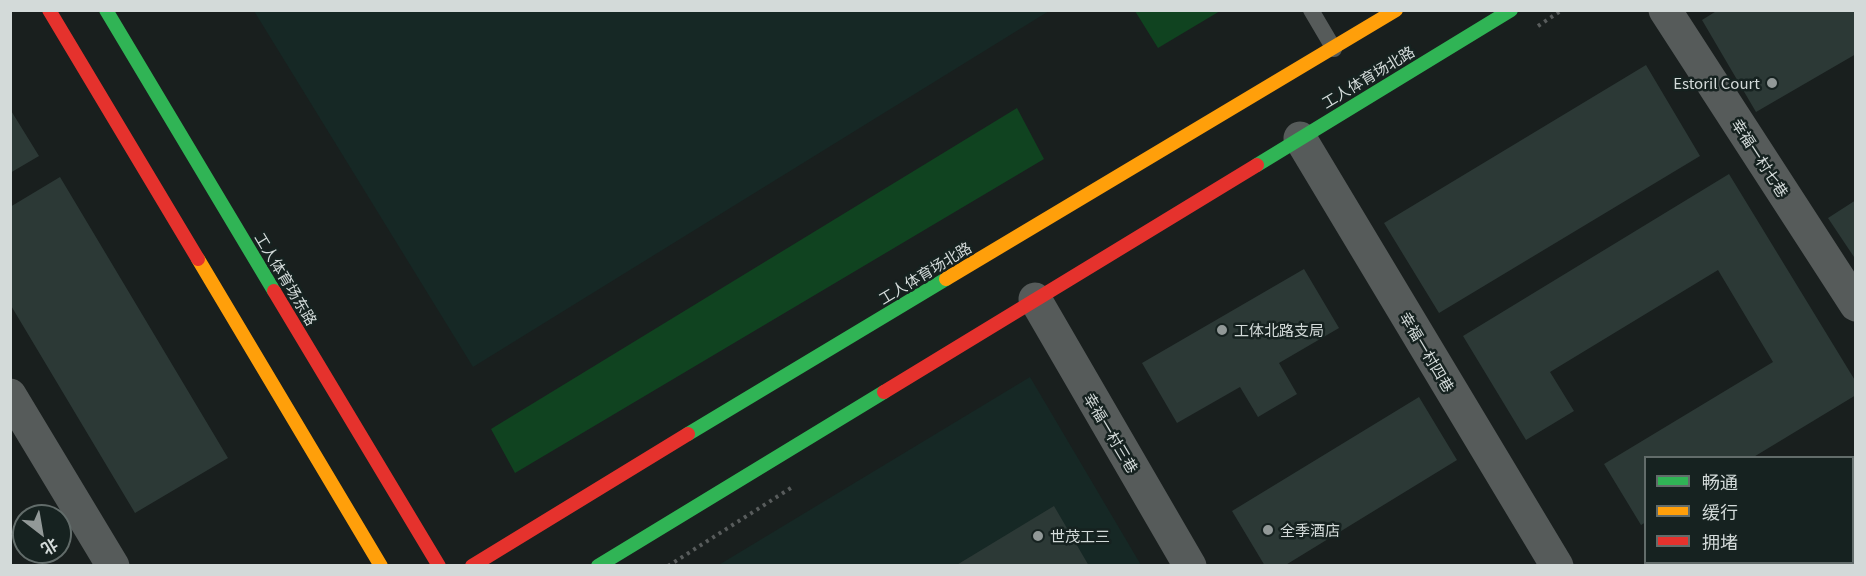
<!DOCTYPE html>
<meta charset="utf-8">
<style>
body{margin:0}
#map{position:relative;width:1866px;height:576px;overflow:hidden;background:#191f1e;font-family:Georgia,"Noto Sans SC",serif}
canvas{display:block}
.frame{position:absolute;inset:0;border:12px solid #d3dad9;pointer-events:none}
.legend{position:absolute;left:1644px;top:456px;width:210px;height:108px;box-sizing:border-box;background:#162220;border:2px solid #626c6a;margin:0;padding:8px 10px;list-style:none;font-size:18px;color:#d3dad9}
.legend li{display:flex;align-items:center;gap:12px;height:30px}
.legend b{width:30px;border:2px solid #626c6a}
.north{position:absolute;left:12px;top:504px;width:60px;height:60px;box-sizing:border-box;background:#162220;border:2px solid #626c6a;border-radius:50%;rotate:149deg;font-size:16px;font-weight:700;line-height:24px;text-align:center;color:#d3dad9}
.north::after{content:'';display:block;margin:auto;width:21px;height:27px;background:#929998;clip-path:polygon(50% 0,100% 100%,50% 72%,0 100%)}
</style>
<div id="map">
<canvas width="1866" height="576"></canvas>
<div class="frame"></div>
<ul class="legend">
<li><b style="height:8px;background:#30b455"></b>畅通</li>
<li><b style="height:8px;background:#ff9f0a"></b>缓行</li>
<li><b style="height:8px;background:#e5322d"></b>拥堵</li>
</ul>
<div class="north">北</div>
</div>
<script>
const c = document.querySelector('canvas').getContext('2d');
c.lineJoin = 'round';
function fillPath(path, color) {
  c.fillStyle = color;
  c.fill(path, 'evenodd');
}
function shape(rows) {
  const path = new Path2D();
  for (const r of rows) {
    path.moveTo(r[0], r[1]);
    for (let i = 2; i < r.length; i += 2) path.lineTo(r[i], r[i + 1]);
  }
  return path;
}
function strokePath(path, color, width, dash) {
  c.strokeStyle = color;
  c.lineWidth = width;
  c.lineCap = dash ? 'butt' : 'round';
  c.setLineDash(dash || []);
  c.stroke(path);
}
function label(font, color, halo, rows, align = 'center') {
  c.font = font + ' Georgia,"Noto Sans SC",serif';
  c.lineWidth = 5;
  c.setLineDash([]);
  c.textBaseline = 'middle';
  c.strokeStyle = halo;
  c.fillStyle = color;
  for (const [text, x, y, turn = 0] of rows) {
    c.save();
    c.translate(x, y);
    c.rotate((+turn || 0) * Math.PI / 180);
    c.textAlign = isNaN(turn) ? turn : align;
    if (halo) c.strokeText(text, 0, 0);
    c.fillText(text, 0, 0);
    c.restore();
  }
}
fillPath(shape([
 [254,11,1049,11,473,367],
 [1030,377,1141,565,717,566]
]), '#162825');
fillPath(shape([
 [1135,11,1220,11,1158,48],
 [1017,108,1044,159,515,473,491,429]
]), '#104320');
fillPath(shape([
 [1718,10,1856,10,1856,54,1756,112,1702,20],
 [1646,65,1700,156,1439,313,1384,223],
 [10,109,39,156,10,173],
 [1729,174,1856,382,1856,395,1752,458,1646,458,1646,522,1641,525,1604,464,1773,362,1718,270,1550,372,1574,411,1526,440,1463,336],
 [60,177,228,458,135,513,10,304,10,207],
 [1856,200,1856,260,1828,218],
 [1304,269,1339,328,1279,363,1297,394,1258,417,1240,387,1177,423,1142,363],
 [1419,397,1457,460,1284,566,1265,566,1232,511],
 [1054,506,1089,566,955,566],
 [1856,517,1856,566,1778,566,1782,562,1852,562,1852,519]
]), '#2c3936');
strokePath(shape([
 [1538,26,1562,10],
 [668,566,794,486]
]), '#585c5c', 4, [3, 4.5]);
strokePath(shape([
 [1311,10,1334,49]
]), '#565b5a', 16);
strokePath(shape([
 [1665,10,1856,305],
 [1300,138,1557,566],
 [1035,299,1190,566],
 [10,395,113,566]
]), '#565b5a', 33);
strokePath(shape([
 [106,10,274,291],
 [1257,165,1511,10],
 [688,434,946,279],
 [598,566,884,392]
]), '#30b455', 14);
strokePath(shape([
 [198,259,381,566],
 [946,279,1396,10]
]), '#ff9f0a', 14);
strokePath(shape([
 [49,10,198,259],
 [274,291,439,566],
 [884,392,1257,165],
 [472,566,688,434]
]), '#e5322d', 14);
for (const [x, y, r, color] of [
 [1772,83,6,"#929998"],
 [1222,330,6,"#929998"],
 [1268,530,6,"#929998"],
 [1038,536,6,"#929998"]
]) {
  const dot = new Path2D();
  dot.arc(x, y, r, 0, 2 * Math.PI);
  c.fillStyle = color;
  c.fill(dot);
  strokePath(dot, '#162220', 2);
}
label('15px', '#d3dad9', '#162220', [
 ["工人体育场北路",1368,77,-31],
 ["幸福一村七巷",1760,158,57],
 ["工人体育场北路",925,273,-31],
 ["工人体育场东路",286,279,59],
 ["幸福一村四巷",1427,352,59],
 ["幸福一村三巷",1111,433,59]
]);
label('15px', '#d3dad9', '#162220', [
 ["Estoril Court",1760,83,"right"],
 ["工体北路支局",1234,330],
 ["全季酒店",1280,530],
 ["世茂工三",1050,536]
], 'left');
</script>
